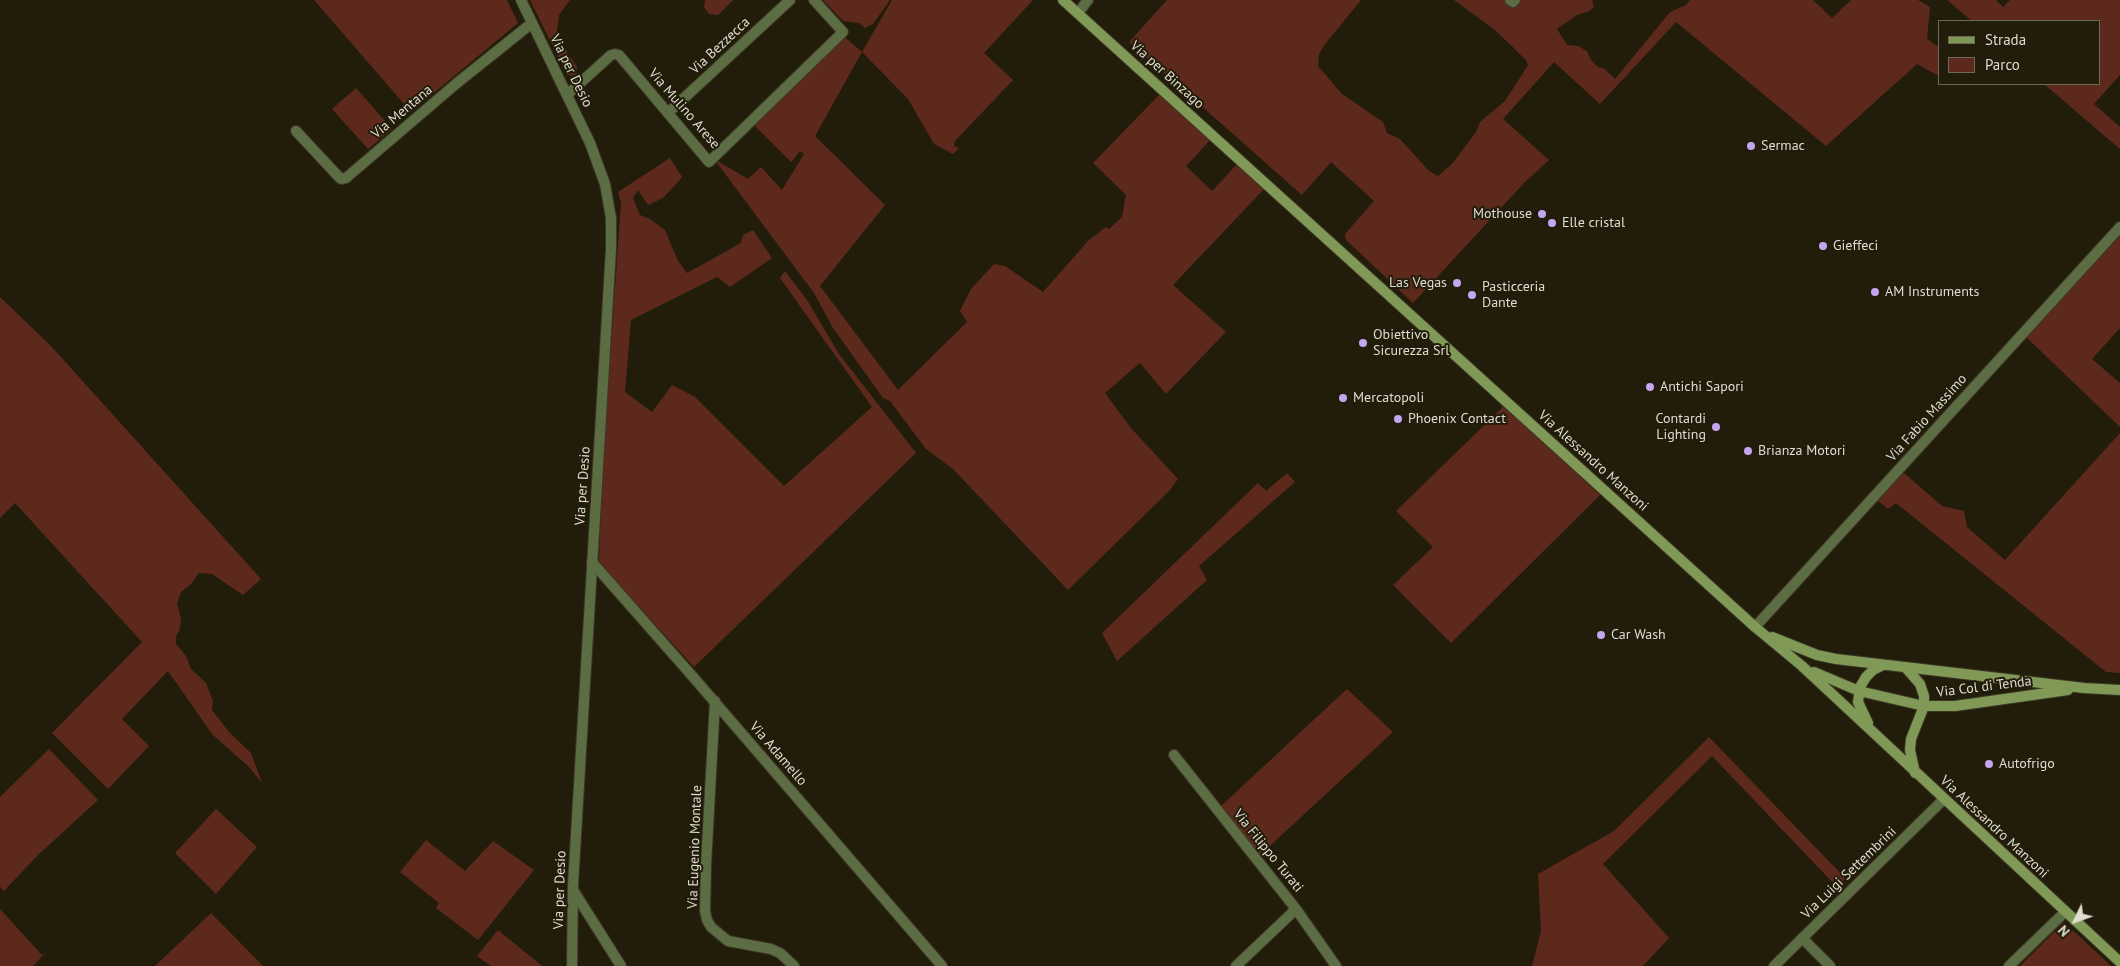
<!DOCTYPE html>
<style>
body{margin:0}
#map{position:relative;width:2120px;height:966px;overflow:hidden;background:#221d0a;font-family:"PT Sans",sans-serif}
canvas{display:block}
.legend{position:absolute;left:1938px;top:20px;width:162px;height:65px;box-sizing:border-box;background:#221d0a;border:1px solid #6e6959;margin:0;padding:6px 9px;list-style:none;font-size:15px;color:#dfdcd0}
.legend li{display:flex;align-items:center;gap:10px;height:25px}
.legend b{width:25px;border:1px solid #6e6959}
.north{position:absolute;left:2050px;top:896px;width:50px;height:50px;-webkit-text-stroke:4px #221d0a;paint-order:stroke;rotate:228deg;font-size:14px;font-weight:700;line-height:20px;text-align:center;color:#dfdcd0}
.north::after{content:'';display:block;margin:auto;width:18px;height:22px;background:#dfdcd0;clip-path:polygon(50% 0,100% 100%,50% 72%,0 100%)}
</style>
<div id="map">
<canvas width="2120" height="966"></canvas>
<ul class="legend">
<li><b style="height:6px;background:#809956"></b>Strada</li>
<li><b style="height:14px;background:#5e291d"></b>Parco</li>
</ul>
<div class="north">N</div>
</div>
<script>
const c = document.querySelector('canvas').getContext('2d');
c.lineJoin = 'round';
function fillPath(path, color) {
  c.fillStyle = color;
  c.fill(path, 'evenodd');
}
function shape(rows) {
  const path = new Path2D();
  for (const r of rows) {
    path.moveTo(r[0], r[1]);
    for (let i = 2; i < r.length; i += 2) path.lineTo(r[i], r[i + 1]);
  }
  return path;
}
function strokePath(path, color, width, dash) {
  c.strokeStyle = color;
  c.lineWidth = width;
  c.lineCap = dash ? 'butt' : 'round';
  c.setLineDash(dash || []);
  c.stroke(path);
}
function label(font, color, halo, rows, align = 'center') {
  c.font = font + ' "PT Sans",sans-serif';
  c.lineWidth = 4;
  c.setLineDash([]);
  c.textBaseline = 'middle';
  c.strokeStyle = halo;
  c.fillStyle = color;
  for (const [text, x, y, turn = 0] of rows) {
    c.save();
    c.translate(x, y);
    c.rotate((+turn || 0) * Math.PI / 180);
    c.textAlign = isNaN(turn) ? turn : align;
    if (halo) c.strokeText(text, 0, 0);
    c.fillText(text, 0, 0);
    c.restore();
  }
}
fillPath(shape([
 [314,0,507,0,518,23,411,112],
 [530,0,570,0,559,15,557,31,565,49,577,67,576,76,567,75],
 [705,0,733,0,718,15,709,14,704,7],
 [823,0,890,0,873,24,865,28,859,23,843,21],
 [892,0,1033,0,984,53,1013,80,955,141,954,146,959,148,953,154,934,144,908,99,862,52,815,136,885,205,820,286,898,390,967,322,960,311,971,289,994,264,1005,266,1043,292,1088,241,1106,227,1109,229,1122,217,1126,195,1093,163,1160,94,1212,138,1186,166,1212,191,1239,162,1266,187,1173,285,1226,332,1166,394,1140,363,1105,393,1131,428,1178,479,1169,491,1068,590,953,469,926,449,890,401,883,398,833,328,814,293,714,159,748,179,761,167,782,190,804,154,800,151,791,162,752,123,841,34,862,52],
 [1167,0,1361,0,1325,44,1319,54,1318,66,1342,94,1383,122,1387,133,1400,139,1429,171,1438,176,1452,164,1476,132,1480,122,1505,101,1528,65,1526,60,1495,30,1454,0,1503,0,1507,2,1509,0,1592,0,1594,7,1589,11,1577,15,1557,29,1567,45,1578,46,1587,51,1591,60,1598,67,1605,69,1615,79,1670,12,1686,5,1690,0,1813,0,1832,18,1851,0,1918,0,1930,7,1927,39,1939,47,1939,76,1917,64,1826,146,1676,22,1600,104,1554,62,1503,119,1549,160,1525,182,1413,303,1346,240,1345,234,1374,201,1331,162,1302,195,1129,42],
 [1947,0,1996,0,2003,7,2010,0,2120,0,2120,75,2094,104,2120,127,2120,149,2044,84,2099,84,2099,21,1972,21],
 [356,88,392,129,368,149,332,109],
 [670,158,682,177,677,183,663,198,648,205,638,190,633,198,640,215,650,219,665,230,678,261,687,273,741,243,743,235,753,230,772,258,730,287,717,277,631,320,625,392,652,412,672,385,695,397,784,486,872,407,780,278,785,271,807,300,839,354,916,453,694,667,599,563,602,474,621,203,618,192],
 [2120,236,2120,328,2092,359,2120,383,2120,427,2026,337],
 [0,297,51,346,261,579,243,595,212,574,199,573,191,584,181,592,177,603,181,619,180,629,176,636,176,644,186,656,191,669,206,683,213,701,212,710,229,732,251,753,262,783,249,767,212,734,168,671,122,719,149,746,108,789,52,733,142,642,15,503,0,518],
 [1504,406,1600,495,1451,643,1393,585,1433,547,1396,511],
 [2120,433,2120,673,2106,672,1896,503,1888,509,1877,500,1904,473,1942,506,1964,511,1967,527,2005,560],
 [1287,473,1295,482,1199,566,1207,580,1117,661,1102,633,1258,483,1266,491],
 [1347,689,1393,732,1260,855,1221,806],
 [1709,737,1846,879,1836,886,1712,756,1603,864,1669,938,1643,966,1532,966,1541,931,1538,874,1614,831],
 [49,749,98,800,38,855,4,891,0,887,0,797],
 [216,809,257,847,216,894,175,853],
 [426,840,465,871,493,841,534,870,478,940,436,908,439,903,400,872],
 [0,909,42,955,47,951,33,966,0,966],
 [211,913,263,966,155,966],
 [2064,922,2111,966,2020,966],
 [498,930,542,966,491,966,477,956]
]), '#5e291d');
const minor = shape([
 [1510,0,1513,2,1515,0],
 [1078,13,1088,0],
 [568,94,611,55,615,54,619,55,709,162,843,32,814,0],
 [669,112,790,0],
 [296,131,337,175,341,179,346,178,457,83,532,23],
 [592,562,694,678,942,966],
 [1755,627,2120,227],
 [715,701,706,865,705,911,707,920,711,927,728,941,771,949,780,953,794,966],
 [1174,755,1296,909,1336,966],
 [573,890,621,966],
 [1802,938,1830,966],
 [1236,966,1296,909],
 [1774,966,1944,799],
 [2009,966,2065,912]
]);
const tertiary = shape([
 [521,0,590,143,605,184,611,218,611,249,573,885,572,966]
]);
const secondary = shape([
 [1063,0,1755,627,1802,666,2120,962],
 [1772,637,1817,655,1836,659,2084,688,2120,690],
 [1906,668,1920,684,1924,696,1924,706,1911,739,1910,750,1915,773],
 [1814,672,1859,691,1924,706,1955,706,2068,690],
 [1868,723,1858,702,1860,687,1866,677,1873,670,1883,665]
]);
strokePath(minor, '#3c3826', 12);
strokePath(tertiary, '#3c3826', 12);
strokePath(secondary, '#3c3826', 12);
strokePath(minor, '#5c6c43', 10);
strokePath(tertiary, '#5c6c43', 10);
strokePath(secondary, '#809956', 10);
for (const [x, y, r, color] of [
 [1751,146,5,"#c5a7f1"],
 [1542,214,5,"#c5a7f1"],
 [1552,223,5,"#c5a7f1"],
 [1823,246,5,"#c5a7f1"],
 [1457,283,5,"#c5a7f1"],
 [1875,292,5,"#c5a7f1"],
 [1472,295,5,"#c5a7f1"],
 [1363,343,5,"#c5a7f1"],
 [1650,387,5,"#c5a7f1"],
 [1343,398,5,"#c5a7f1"],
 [1398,419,5,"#c5a7f1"],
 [1716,427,5,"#c5a7f1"],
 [1748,451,5,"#c5a7f1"],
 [1601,635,5,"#c5a7f1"],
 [1989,764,5,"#c5a7f1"]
]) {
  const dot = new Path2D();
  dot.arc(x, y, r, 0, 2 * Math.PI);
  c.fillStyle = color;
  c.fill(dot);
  strokePath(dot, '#221d0a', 2);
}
label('14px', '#dfdcd0', '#221d0a', [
 ["Via Bezzecca",720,46,-43],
 ["Via per Desio",571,71,64],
 ["Via per Binzago",1167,75,42],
 ["Via Mulino Arese",684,109,49],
 ["Via Mentana",402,112,-40],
 ["Via Fabio Massimo",1927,418,-48],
 ["Via Alessandro Manzoni",1593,461,42],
 ["Via per Desio",583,486,-86],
 ["Via Col di Tenda",1984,687,-7],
 ["Via Adamello",778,754,49],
 ["Via Alessandro Manzoni",1994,827,43],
 ["Via Eugenio Montale",695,847,-88],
 ["Via Filippo Turati",1268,851,51],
 ["Via Luigi Settembrini",1849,873,-44],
 ["Via per Desio",560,890,-88]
]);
label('14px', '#dfdcd0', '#221d0a', [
 ["Sermac",1761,146],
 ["Mothouse",1532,214,"right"],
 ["Elle cristal",1562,223],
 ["Gieffeci",1833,246],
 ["Las Vegas",1447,283,"right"],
 ["Pasticceria",1482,287],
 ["Dante",1482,303],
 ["AM Instruments",1885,292],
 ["Obiettivo",1373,335],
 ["Sicurezza Srl",1373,351],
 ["Antichi Sapori",1660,387],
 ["Mercatopoli",1353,398],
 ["Phoenix Contact",1408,419],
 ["Contardi",1706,419,"right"],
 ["Lighting",1706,435,"right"],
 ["Brianza Motori",1758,451],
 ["Car Wash",1611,635],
 ["Autofrigo",1999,764]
], 'left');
</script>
